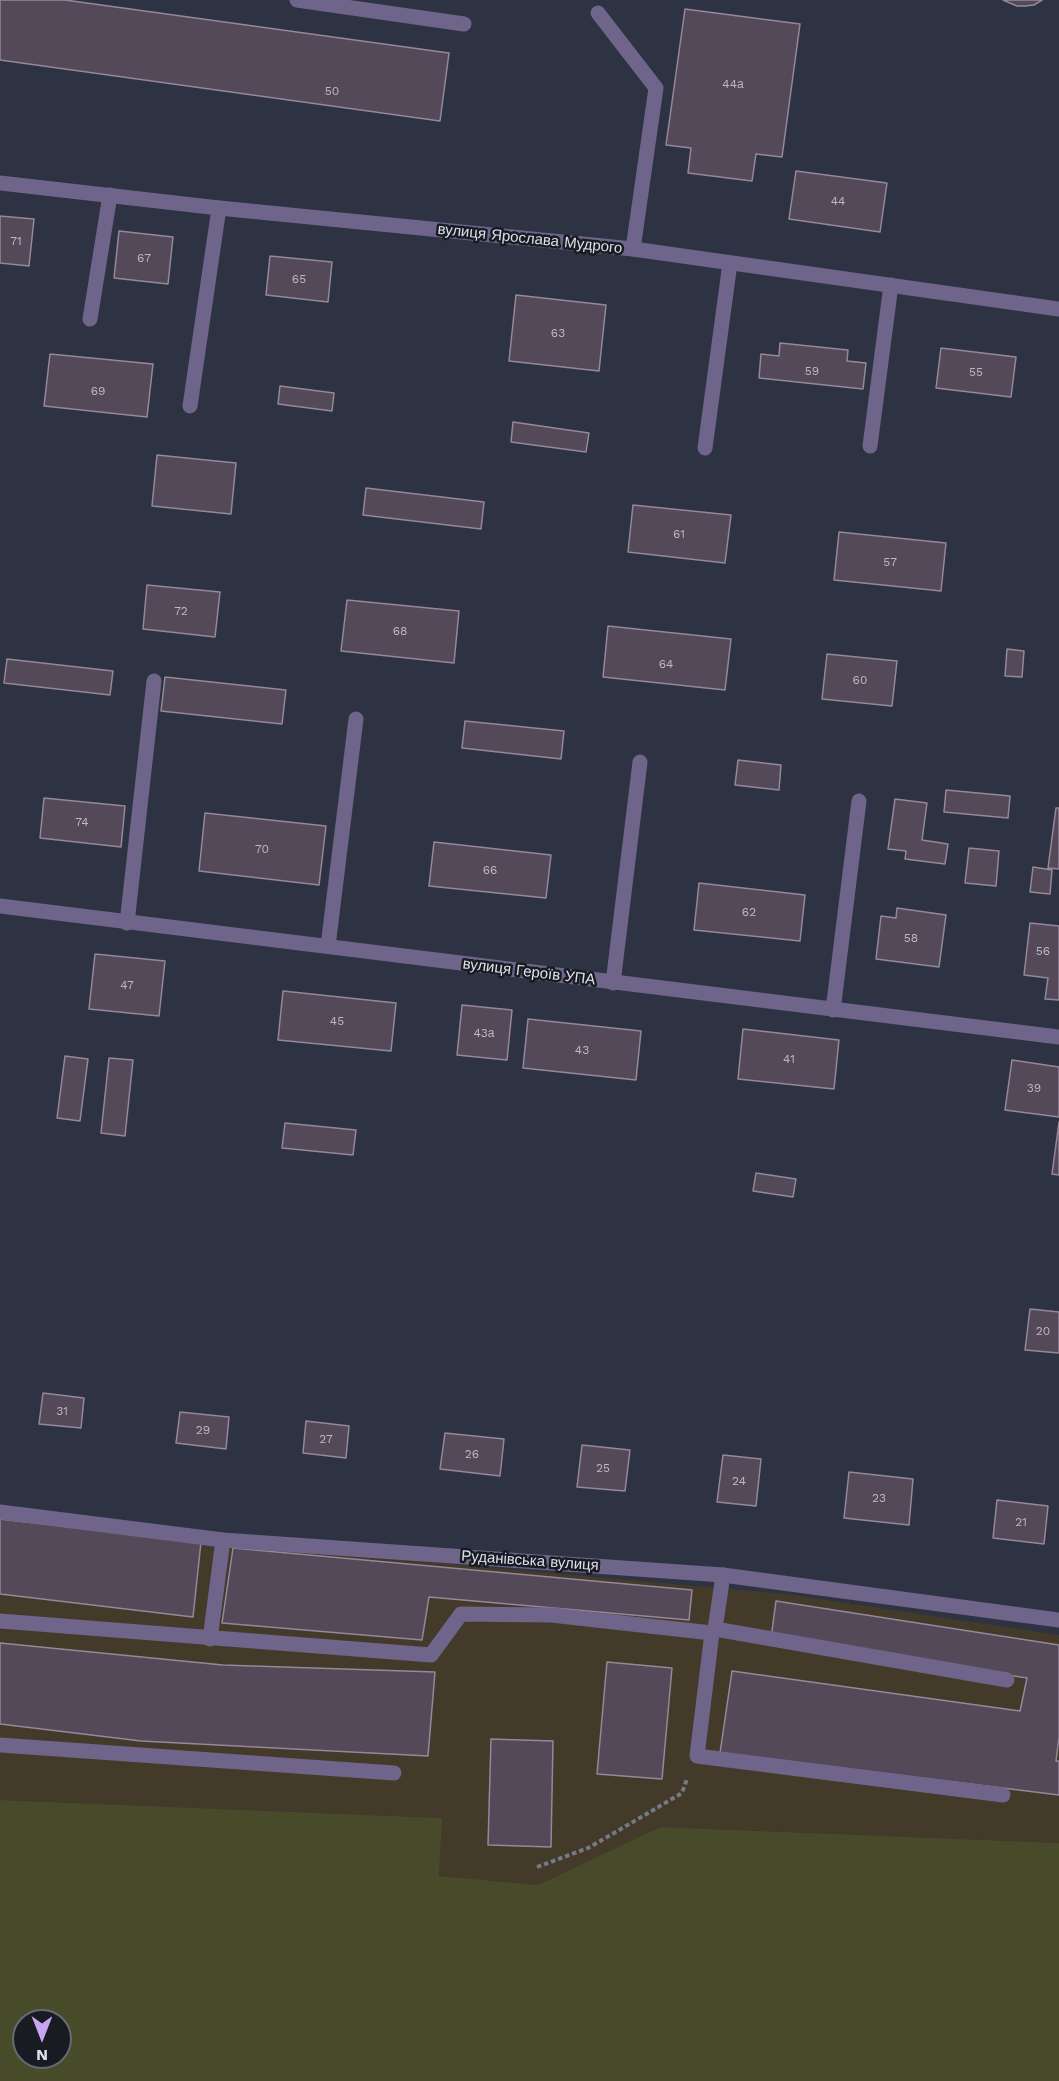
<!DOCTYPE html>
<meta charset="utf-8">
<style>
body{margin:0}
#map{position:relative;width:1059px;height:2081px;overflow:hidden;background:#2d3343;font-family:"Work Sans",sans-serif}
canvas{display:block}
.north{position:absolute;left:12px;top:2009px;width:60px;height:60px;box-sizing:border-box;background:#181b22;border:2px solid #666a72;border-radius:50%;rotate:180deg;font-size:16px;font-weight:700;line-height:24px;text-align:center;color:#dce0ea}
.north::after{content:'';display:block;margin:auto;width:21px;height:27px;background:#c6a6f0;clip-path:polygon(50% 0,100% 100%,50% 72%,0 100%)}
</style>
<div id="map">
<canvas width="1059" height="2081"></canvas>
<div class="north">N</div>
</div>
<script>
const c = document.querySelector('canvas').getContext('2d');
c.lineJoin = 'round';
function fillPath(path, color) {
  c.fillStyle = color;
  c.fill(path, 'evenodd');
}
function shape(rows) {
  const path = new Path2D();
  for (const r of rows) {
    path.moveTo(r[0], r[1]);
    for (let i = 2; i < r.length; i += 2) path.lineTo(r[i], r[i + 1]);
  }
  return path;
}
function strokePath(path, color, width, dash) {
  c.strokeStyle = color;
  c.lineWidth = width;
  c.lineCap = dash ? 'butt' : 'round';
  c.setLineDash(dash || []);
  c.stroke(path);
}
function label(font, color, halo, rows, align = 'center') {
  c.font = font + ' "Work Sans",sans-serif';
  c.lineWidth = 5;
  c.setLineDash([]);
  c.textBaseline = 'middle';
  c.strokeStyle = halo;
  c.fillStyle = color;
  for (const [text, x, y, turn = 0] of rows) {
    c.save();
    c.translate(x, y);
    c.rotate((+turn || 0) * Math.PI / 180);
    c.textAlign = isNaN(turn) ? turn : align;
    if (halo) c.strokeText(text, 0, 0);
    c.fillText(text, 0, 0);
    c.restore();
  }
}
fillPath(shape([
 [0,1516,225,1544,787,1594,1059,1635,1059,1843,660,1827,538,1885,439,1876,442,1818,0,1800]
]), '#433a29');
fillPath(shape([
 [0,1800,442,1818,439,1876,538,1885,660,1827,1059,1843,1059,2081,0,2081],
 [24,2021,60,2021,60,2057,24,2057]
]), '#484b2a');
const building = shape([
 [0,0,65,0,449,53,440,121,0,60,0,0],
 [1003,0,1042,0,1034,5,1025,6,1017,6,1003,0],
 [685,9,800,24,782,157,756,154,752,181,688,173,691,148,666,145,685,9],
 [796,171,887,183,880,232,789,219,796,171],
 [0,216,34,219,29,266,0,263,0,216],
 [119,231,173,237,168,284,114,278,119,231],
 [270,256,332,262,328,302,266,295,270,256],
 [516,295,606,305,599,371,509,361,516,295],
 [780,343,848,350,847,361,866,363,863,389,759,378,761,354,779,356,780,343],
 [941,348,1016,357,1011,397,936,388,941,348],
 [50,354,153,364,147,417,44,406,50,354],
 [280,386,334,393,332,411,278,404,280,386],
 [513,422,589,433,586,452,511,442,513,422],
 [157,455,236,463,231,514,152,506,157,455],
 [366,488,484,502,481,529,363,515,366,488],
 [633,505,731,515,725,563,628,552,633,505],
 [839,532,946,543,941,591,834,580,839,532],
 [147,585,220,592,215,637,143,629,147,585],
 [347,600,459,611,454,663,341,651,347,600],
 [608,626,731,639,725,690,603,677,608,626],
 [1007,649,1024,651,1022,677,1005,676,1007,649],
 [827,654,897,661,892,706,822,699,827,654],
 [7,659,113,671,110,695,4,683,7,659],
 [165,677,286,690,282,724,161,711,165,677],
 [465,721,564,731,561,759,462,748,465,721],
 [738,760,781,765,779,790,735,785,738,760],
 [946,790,1010,796,1008,818,944,812,946,790],
 [44,798,125,806,121,847,40,838,44,798],
 [895,799,927,803,922,840,948,844,945,864,905,859,906,851,888,849,895,799],
 [1056,808,1059,808,1059,869,1048,868,1056,808],
 [205,813,326,826,319,885,199,871,205,813],
 [434,842,551,855,546,898,429,886,434,842],
 [969,848,999,851,996,886,965,883,969,848],
 [1033,867,1052,870,1050,894,1030,892,1033,867],
 [699,883,805,895,800,941,694,930,699,883],
 [897,908,946,915,939,967,876,959,881,916,896,918,897,908],
 [1030,923,1059,926,1059,1000,1045,999,1048,978,1024,975,1030,923],
 [95,954,165,961,159,1016,89,1009,95,954],
 [283,991,396,1003,391,1051,278,1040,283,991],
 [462,1005,512,1010,507,1060,457,1055,462,1005],
 [528,1019,641,1031,636,1080,523,1068,528,1019],
 [743,1029,839,1040,834,1089,738,1079,743,1029],
 [65,1056,88,1059,80,1121,57,1118,65,1056],
 [109,1058,133,1060,125,1136,101,1133,109,1058],
 [1012,1060,1059,1067,1059,1117,1005,1110,1012,1060],
 [1059,1122,1059,1175,1052,1174,1059,1122],
 [285,1123,356,1130,353,1155,282,1148,285,1123],
 [756,1173,796,1179,793,1197,753,1191,756,1173],
 [1030,1309,1059,1312,1059,1353,1025,1350,1030,1309],
 [43,1393,84,1398,81,1428,39,1424,43,1393],
 [180,1412,229,1417,226,1449,176,1443,180,1412],
 [306,1421,349,1426,346,1458,303,1453,306,1421],
 [445,1433,504,1439,500,1476,440,1469,445,1433],
 [582,1445,630,1450,625,1491,577,1487,582,1445],
 [723,1455,761,1459,756,1506,717,1502,723,1455],
 [849,1472,913,1479,909,1525,844,1518,849,1472],
 [997,1500,1048,1506,1044,1544,993,1538,997,1500],
 [0,1519,201,1542,193,1617,0,1594,0,1519],
 [233,1548,692,1590,689,1620,429,1597,422,1640,222,1623,233,1548],
 [776,1601,1059,1645,1059,1737,1056,1761,1059,1761,1059,1795,720,1753,732,1671,1020,1711,1027,1678,771,1638,776,1601],
 [0,1643,223,1665,435,1672,428,1756,141,1741,0,1724,0,1643],
 [607,1662,672,1668,662,1779,597,1774,607,1662],
 [491,1739,553,1741,551,1847,488,1845,491,1739]
]);
fillPath(building, '#544958');
strokePath(building, '#95889a', 1.5);
strokePath(shape([
 [537,1867,588,1848,638,1819,682,1793,687,1779]
]), '#757a87', 4, [4.5, 3]);
strokePath(shape([
 [297,0,464,24],
 [598,13,656,88,633,249],
 [90,319,110,195],
 [190,406,219,208],
 [870,446,891,285],
 [705,448,730,263],
 [127,923,154,681],
 [328,946,356,719],
 [613,983,640,762],
 [833,1010,859,801],
 [723,1575,715,1629,712,1633,697,1756,1003,1795],
 [0,1621,431,1655,461,1614,551,1615,712,1633],
 [715,1629,1007,1680],
 [210,1639,223,1540],
 [0,1745,394,1773]
]), '#6f648a', 15);
strokePath(shape([
 [0,906,1059,1037],
 [0,1512,223,1540,723,1575,1059,1620]
]), '#6f648a', 15);
strokePath(shape([
 [0,183,219,208,633,249,1059,309]
]), '#6f648a', 15);
label('12px', '#babac6', null, [
 ["44а",733,84],
 ["50",332,91],
 ["44",838,201],
 ["71",16,241],
 ["67",144,258],
 ["65",299,279],
 ["63",558,333],
 ["59",812,371],
 ["55",976,372],
 ["69",98,391],
 ["61",679,534],
 ["57",890,562],
 ["72",181,611],
 ["68",400,631],
 ["64",666,664],
 ["60",860,680],
 ["74",82,822],
 ["70",262,849],
 ["66",490,870],
 ["62",749,912],
 ["58",911,938],
 ["56",1043,951],
 ["47",127,985],
 ["45",337,1021],
 ["43а",484,1033],
 ["43",582,1050],
 ["41",789,1059],
 ["39",1034,1088],
 ["20",1043,1331],
 ["31",62,1411],
 ["29",203,1430],
 ["27",326,1439],
 ["26",472,1454],
 ["25",603,1468],
 ["24",739,1481],
 ["23",879,1498],
 ["21",1021,1522]
]);
label('15px', '#dce0ea', '#181b22', [
 ["вулиця Ярослава Мудрого",530,239,6],
 ["вулиця Героїв УПА",529,972,7],
 ["Руданівська вулиця",530,1561,4]
]);
</script>
